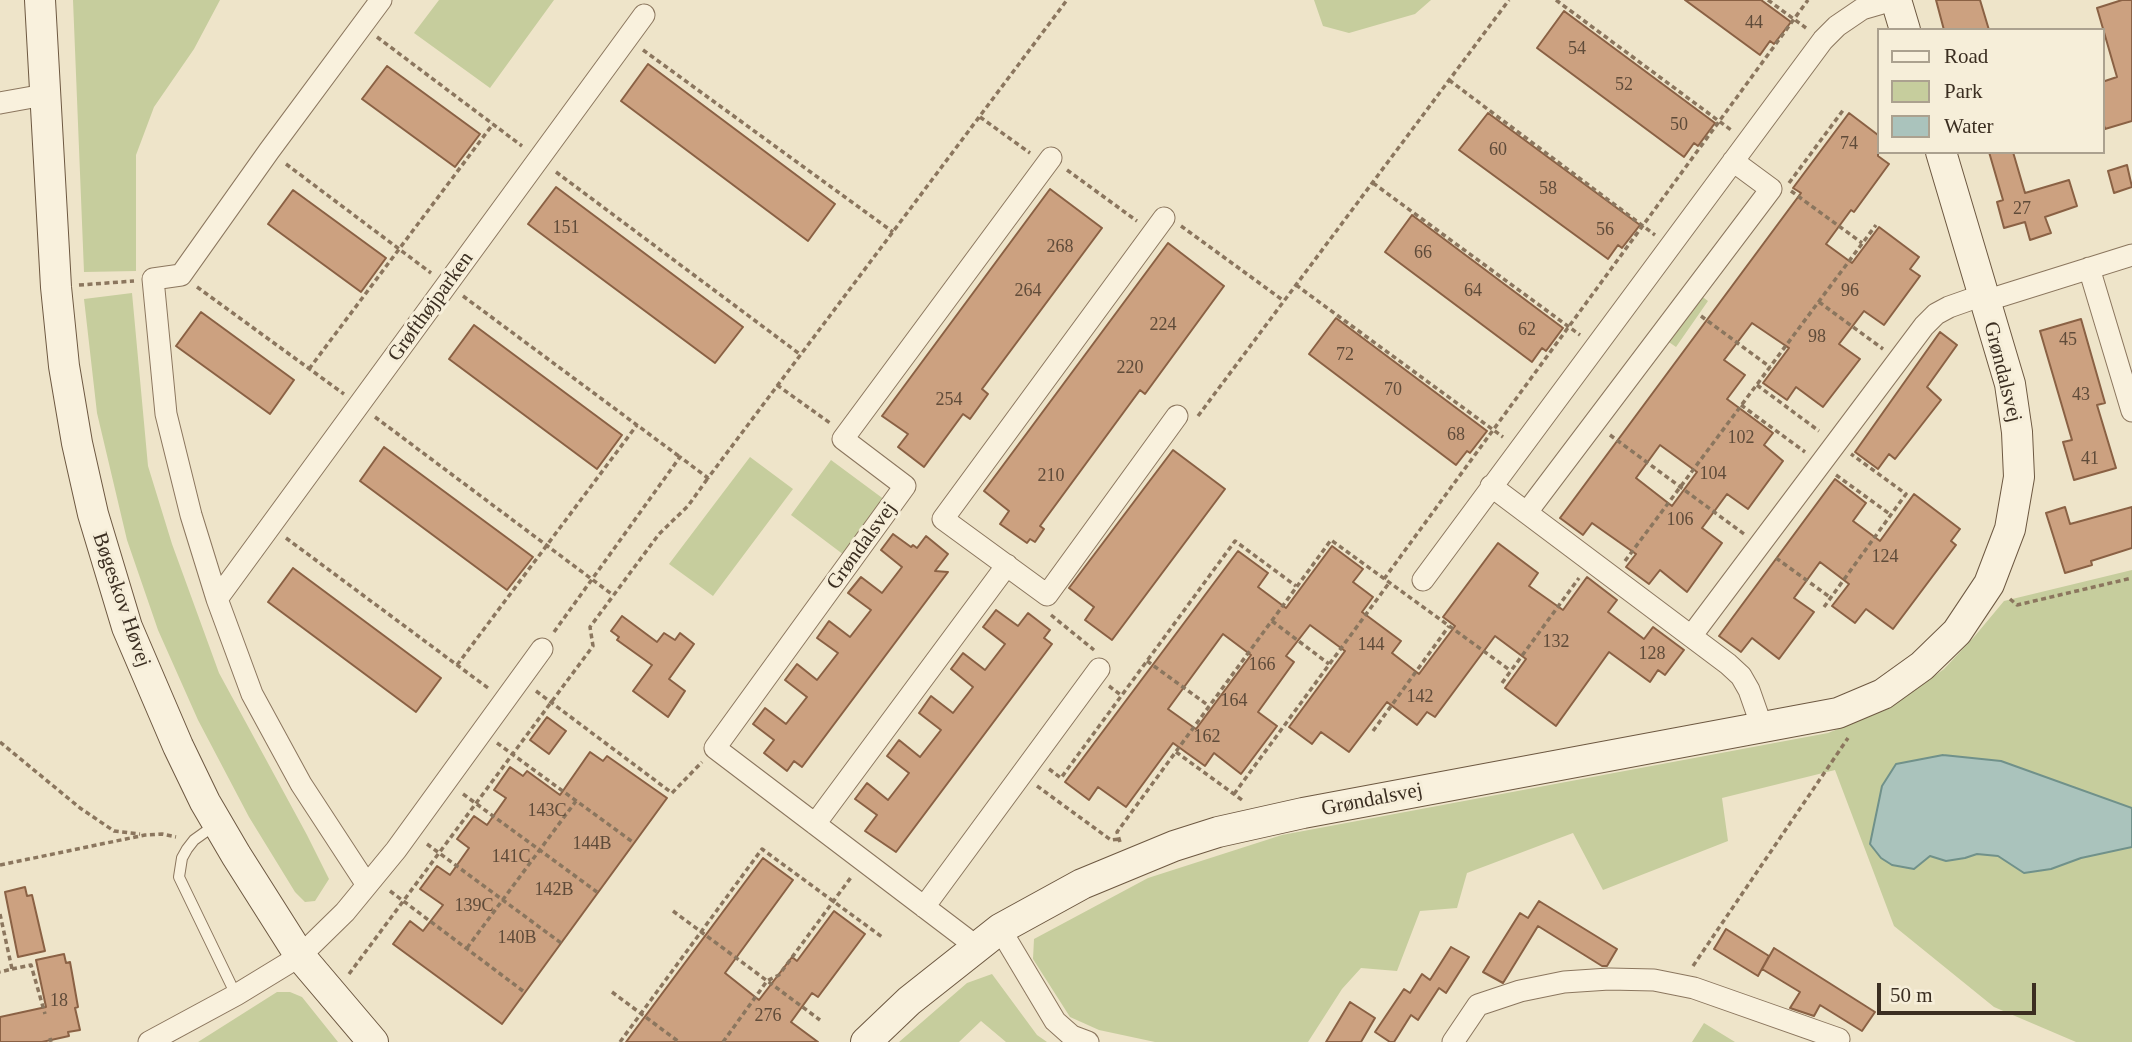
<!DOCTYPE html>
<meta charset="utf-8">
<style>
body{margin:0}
#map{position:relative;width:2132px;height:1042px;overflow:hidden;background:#eee4c9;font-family:"Times New Roman",serif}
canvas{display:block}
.legend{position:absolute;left:1877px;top:28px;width:228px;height:126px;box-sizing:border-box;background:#f6eed9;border:2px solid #aba18f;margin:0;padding:9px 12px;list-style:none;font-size:21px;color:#3b2e21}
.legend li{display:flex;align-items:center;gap:14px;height:35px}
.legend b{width:35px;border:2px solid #aba18f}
.scale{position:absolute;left:1877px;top:983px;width:159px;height:32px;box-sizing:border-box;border:4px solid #3b2e21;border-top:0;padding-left:9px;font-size:21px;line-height:24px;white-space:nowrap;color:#3b2e21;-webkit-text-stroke:5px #f6eed9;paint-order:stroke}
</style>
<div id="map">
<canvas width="2132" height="1042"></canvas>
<ul class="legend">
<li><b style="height:9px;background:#f9f1dd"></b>Road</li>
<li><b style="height:19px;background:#c6cd9d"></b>Park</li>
<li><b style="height:19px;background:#aac3bc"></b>Water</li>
</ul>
<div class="scale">50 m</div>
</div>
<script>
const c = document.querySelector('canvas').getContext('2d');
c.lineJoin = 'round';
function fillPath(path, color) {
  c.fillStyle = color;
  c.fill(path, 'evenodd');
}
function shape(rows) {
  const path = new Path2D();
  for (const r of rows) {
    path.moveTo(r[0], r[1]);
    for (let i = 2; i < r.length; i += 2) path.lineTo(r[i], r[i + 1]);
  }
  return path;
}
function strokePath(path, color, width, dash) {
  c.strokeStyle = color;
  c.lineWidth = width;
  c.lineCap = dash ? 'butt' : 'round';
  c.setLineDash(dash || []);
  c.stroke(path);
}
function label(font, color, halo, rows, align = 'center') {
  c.font = font + ' "Times New Roman",serif';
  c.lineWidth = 6;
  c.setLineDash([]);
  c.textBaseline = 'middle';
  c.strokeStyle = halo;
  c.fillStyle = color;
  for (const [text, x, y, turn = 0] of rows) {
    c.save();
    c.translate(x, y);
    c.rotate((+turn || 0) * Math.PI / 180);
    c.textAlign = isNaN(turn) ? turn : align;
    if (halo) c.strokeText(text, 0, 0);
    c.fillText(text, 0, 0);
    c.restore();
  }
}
fillPath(shape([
 [73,0,220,0,194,49,154,107,136,155,136,271,84,272],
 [439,0,554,0,490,88,414,33],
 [1314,0,1431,0,1415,14,1349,33,1323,26],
 [1696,292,1708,301,1676,347,1663,338],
 [132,293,148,466,172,544,219,673,307,835,329,879,315,901,305,902,295,892,249,817,198,720,158,630,127,540,97,413,84,299],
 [750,457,793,489,713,596,669,564],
 [831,460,885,500,844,555,791,515],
 [2132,570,2132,1042,2076,1042,1994,1007,1894,926,1835,770,1722,798,1728,841,1603,890,1573,833,1467,873,1457,908,1420,911,1397,971,1361,968,1342,989,1308,1042,1155,1042,1099,1030,1070,1017,1033,959,1034,939,1148,878,1282,835,1828,733,1890,708,1944,669,1974,637,2004,601],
 [992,974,1037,1035,1047,1042,1006,1042,981,1021,959,1042,899,1042,967,983],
 [277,992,290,992,302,997,338,1042,198,1042],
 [1704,1023,1735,1042,1692,1042]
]), '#c6cd9d');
const water = shape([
 [1943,755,2001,761,2132,808,2132,847,2081,858,2051,869,2024,873,1998,856,1977,854,1965,858,1946,861,1930,856,1914,869,1892,865,1881,858,1870,844,1882,786,1896,764,1943,755]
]);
fillPath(water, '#aac3bc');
strokePath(water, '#70918a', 2);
const building = shape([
 [1685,0,1761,0,1791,22,1774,44,1770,41,1760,55,1685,0],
 [1936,0,1980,0,1989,30,1944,30,1936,0],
 [2122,0,2132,0,2132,121,2105,129,2102,118,2102,82,2117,77,2097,8,2122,0],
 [1564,11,1715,123,1698,146,1694,143,1684,157,1537,48,1564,11],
 [648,64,835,204,808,241,621,101,648,64],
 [387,66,480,134,455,167,362,99,387,66],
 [1488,113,1640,225,1622,248,1618,245,1608,259,1459,150,1488,113],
 [1849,113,1878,135,1878,156,1889,164,1854,212,1851,210,1826,244,1852,263,1879,227,1919,257,1910,269,1920,276,1884,325,1864,311,1839,344,1860,359,1823,407,1796,387,1787,400,1763,383,1789,348,1752,323,1724,360,1745,375,1727,399,1773,433,1764,445,1783,461,1748,509,1727,494,1702,528,1722,543,1687,592,1660,570,1649,584,1626,567,1636,554,1592,523,1583,535,1560,518,1801,193,1793,188,1849,113],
 [1660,445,1697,472,1672,506,1636,478,1660,445],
 [1989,152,2013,152,2025,193,2069,180,2077,206,2045,217,2051,233,2030,240,2025,222,2004,228,1997,202,2003,200,1989,152],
 [2127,165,2132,187,2114,193,2108,171,2127,165],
 [556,187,743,327,715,363,528,224,556,187],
 [1050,189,1102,228,982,389,988,394,970,419,963,414,924,467,898,447,908,434,882,416,1050,189],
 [293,190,386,258,361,292,268,224,293,190],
 [1412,215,1563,328,1546,351,1542,348,1532,362,1385,252,1412,215],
 [1168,243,1224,286,1145,394,1140,390,1040,526,1044,529,1035,542,1030,539,1027,543,1000,524,1009,511,984,491,1168,243],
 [201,312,294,380,270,414,176,346,201,312],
 [1336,318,1487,431,1470,453,1467,451,1456,465,1309,354,1336,318],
 [2081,319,2105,403,2097,405,2116,468,2074,480,2063,442,2072,440,2040,331,2081,319],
 [474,325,622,435,597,469,449,359,474,325],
 [1940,332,1957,345,1927,387,1941,400,1895,459,1889,454,1878,469,1855,452,1940,332],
 [384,447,533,557,507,590,360,481,384,447],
 [1173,450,1225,489,1112,640,1085,620,1094,607,1069,588,1173,450],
 [1835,479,1866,503,1853,521,1880,541,1914,494,1960,529,1951,541,1956,545,1893,629,1866,609,1855,623,1832,606,1849,584,1820,562,1794,598,1814,612,1779,659,1752,638,1741,652,1719,636,1835,479],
 [2065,507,2070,524,2132,507,2132,548,2091,561,2092,565,2065,573,2046,513,2065,507],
 [893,534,911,547,913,545,917,548,926,536,948,554,935,571,948,572,802,767,794,761,787,771,764,753,774,740,753,724,765,708,786,724,807,697,785,680,797,664,817,680,838,653,817,638,829,621,850,637,871,610,848,593,861,577,882,593,902,567,881,550,893,534],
 [1498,543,1538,573,1529,586,1563,610,1587,577,1617,600,1608,612,1644,639,1653,627,1684,650,1665,675,1658,670,1650,682,1609,652,1556,726,1505,688,1526,659,1495,636,1435,717,1427,712,1417,725,1387,702,1349,752,1321,732,1312,744,1289,727,1345,651,1310,625,1286,656,1294,662,1258,712,1277,726,1241,774,1214,753,1205,766,1173,743,1126,807,1098,787,1089,800,1065,782,1238,551,1268,573,1258,587,1286,608,1332,546,1363,569,1353,582,1373,597,1362,612,1401,641,1392,653,1419,674,1455,626,1443,617,1498,543],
 [1223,634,1251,655,1196,729,1168,709,1223,634],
 [293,568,441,678,416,712,268,602,293,568],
 [996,610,1018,626,1028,613,1050,630,1044,638,1052,644,896,852,865,831,877,815,855,799,867,783,888,800,909,773,887,756,899,740,920,757,941,730,919,713,931,696,953,713,973,687,951,669,963,653,985,670,1005,644,983,627,996,610],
 [622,616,657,642,664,633,675,640,680,633,694,644,669,679,685,691,668,717,633,691,652,665,617,640,619,637,611,631,622,616],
 [547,717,566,731,549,754,530,740,547,717],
 [590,752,603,761,607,756,667,798,502,1024,393,944,410,921,423,931,443,905,420,889,437,866,450,875,469,848,457,839,474,816,487,825,506,798,494,790,510,767,523,776,527,771,560,795,590,752],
 [763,858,793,880,725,973,759,1000,792,957,797,961,834,911,865,934,818,997,812,993,791,1022,818,1042,626,1042,763,858],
 [25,887,27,896,32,895,45,951,18,957,5,892,25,887],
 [1539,901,1617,949,1607,966,1602,966,1538,926,1503,983,1483,972,1520,913,1528,918,1539,901],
 [1726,929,1769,956,1758,976,1714,949,1726,929],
 [1451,947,1469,957,1446,993,1439,988,1418,1020,1411,1015,1394,1042,1390,1042,1375,1032,1404,989,1410,993,1422,974,1430,980,1451,947],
 [1774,948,1875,1012,1862,1031,1820,1005,1814,1016,1790,1008,1800,992,1762,969,1774,948],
 [64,954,66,963,70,962,72,973,78,1007,75,1008,80,1030,68,1032,69,1036,42,1042,0,1042,0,1017,46,1007,36,960,64,954],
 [1350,1002,1375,1018,1361,1042,1326,1042,1350,1002]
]);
fillPath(building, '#cca180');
strokePath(building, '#8a6144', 2);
const lane = shape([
 [215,825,194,840,187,849,182,858,179,877,236,995]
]);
const street = shape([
 [0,103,44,95],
 [1164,218,943,519,1047,595,1177,416],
 [2089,268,2132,411],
 [1985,301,2132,255],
 [1491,486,1728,664,1741,676,1749,690,1762,727],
 [1527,512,1771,189,1733,161],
 [1423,580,1823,40,1837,26,1862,9,1893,0],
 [217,599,644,15],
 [1692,635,1924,326,1936,314,1949,307,1983,295],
 [815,824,1007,565],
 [367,885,301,784,252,694,217,599,191,515,166,414,153,279,181,275,269,151,381,0],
 [924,907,1099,669],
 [1000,929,1055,1021,1072,1036,1088,1042],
 [977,947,715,748,905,486,843,439,1051,158],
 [149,1042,236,995,300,956,345,912,396,850,542,649],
 [1453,1042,1478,1005,1520,991,1564,982,1609,979,1654,980,1694,988,1839,1039]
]);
const secondary = shape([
 [40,0,56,287,64,366,77,443,93,514,127,627,178,746,205,802,236,855,300,956,373,1042],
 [1896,0,1905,30],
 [866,1042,909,1001,1000,929,1082,884,1174,846,1218,832,1303,813,1838,713,1883,694,1922,666,1957,632,1989,584,2010,529,2019,477,2017,432,2010,384,1941,152]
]);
strokePath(lane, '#8b765e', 12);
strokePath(street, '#8b765e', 23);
strokePath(secondary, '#6d5841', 32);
strokePath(shape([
 [1556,0,1731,130],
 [1768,0,1806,28],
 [377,37,522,146],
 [643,50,893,232],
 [1449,80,1655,235],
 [980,117,1030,153],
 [286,164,431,273],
 [1067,170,1137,221],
 [556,172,801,355],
 [1373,183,1580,335],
 [1789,183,1844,109],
 [1791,191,1862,243],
 [1181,226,1284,301],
 [79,285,134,281],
 [1296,285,1503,437],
 [197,287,344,394],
 [463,296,680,457],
 [1819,302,1883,349],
 [1701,316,1770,367],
 [309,369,493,124],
 [777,385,830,423],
 [1757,385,1819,431],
 [1741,405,1805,452],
 [1198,416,1509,0],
 [375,417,613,595],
 [1610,435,1744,534],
 [1836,475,1891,515],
 [286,538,488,688],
 [1776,558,1831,598],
 [1625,561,1876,225],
 [1384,579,1808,0],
 [2010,599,2017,605,2132,578],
 [1824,607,1906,494,1851,454],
 [1051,615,1094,650],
 [1272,621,1329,664],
 [554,632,680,457,708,478,1067,0],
 [1147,661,1209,706],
 [457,665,637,425],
 [1502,683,1579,578],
 [1109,686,1122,696],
 [536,691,672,793,702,762],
 [1373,731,1449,626],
 [0,742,80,808,114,831,140,834],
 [497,743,634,843],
 [1176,752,1242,800],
 [1049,769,1061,778,1235,541,1296,586],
 [1037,786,1111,840,1119,839],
 [463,794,597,892],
 [1234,794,1389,583],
 [1120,842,1117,832,1331,540,1511,671],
 [427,844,561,943],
 [0,865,145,835,162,834,176,837],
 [390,891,523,991],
 [673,911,820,1020],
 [0,914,12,969,0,972],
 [467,948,576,801],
 [1693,966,1848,738],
 [12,969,31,965,45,1014],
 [349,974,593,646,590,627,659,534,688,506,708,478],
 [612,992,679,1042],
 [50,1038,51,1042],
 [620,1042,762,849,882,937],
 [723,1042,767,981,779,975,852,876]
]), '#8b765e', 3.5, [5, 3.5]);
strokePath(lane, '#f9f1dd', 10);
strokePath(street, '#f9f1dd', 21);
strokePath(secondary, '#f9f1dd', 30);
label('18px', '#5f4b39', null, [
 ["44",1754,23],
 ["54",1577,49],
 ["52",1624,85],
 ["50",1679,125],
 ["74",1849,144],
 ["60",1498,150],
 ["58",1548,189],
 ["27",2022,209],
 ["151",566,228],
 ["56",1605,230],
 ["268",1060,247],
 ["66",1423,253],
 ["264",1028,291],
 ["64",1473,291],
 ["96",1850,291],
 ["224",1163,325],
 ["62",1527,330],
 ["98",1817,337],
 ["45",2068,340],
 ["72",1345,355],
 ["220",1130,368],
 ["70",1393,390],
 ["43",2081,395],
 ["254",949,400],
 ["68",1456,435],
 ["102",1741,438],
 ["41",2090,459],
 ["104",1713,474],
 ["210",1051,476],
 ["106",1680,520],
 ["124",1885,557],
 ["132",1556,642],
 ["144",1371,645],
 ["128",1652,654],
 ["166",1262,665],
 ["142",1420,697],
 ["164",1234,701],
 ["162",1207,737],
 ["143C",547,811],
 ["144B",592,844],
 ["141C",511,857],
 ["142B",554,890],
 ["139C",474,906],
 ["140B",517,938],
 ["18",59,1001],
 ["276",768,1016]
]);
label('21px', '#3b2e21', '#f6eed9', [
 ["Grøfthøjparken",431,307,-54],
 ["Grøndalsvej",2002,372,76],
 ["Grøndalsvej",862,546,-54],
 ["Bøgeskov Høvej",121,600,71],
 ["Grøndalsvej",1372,800,-11]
]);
</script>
